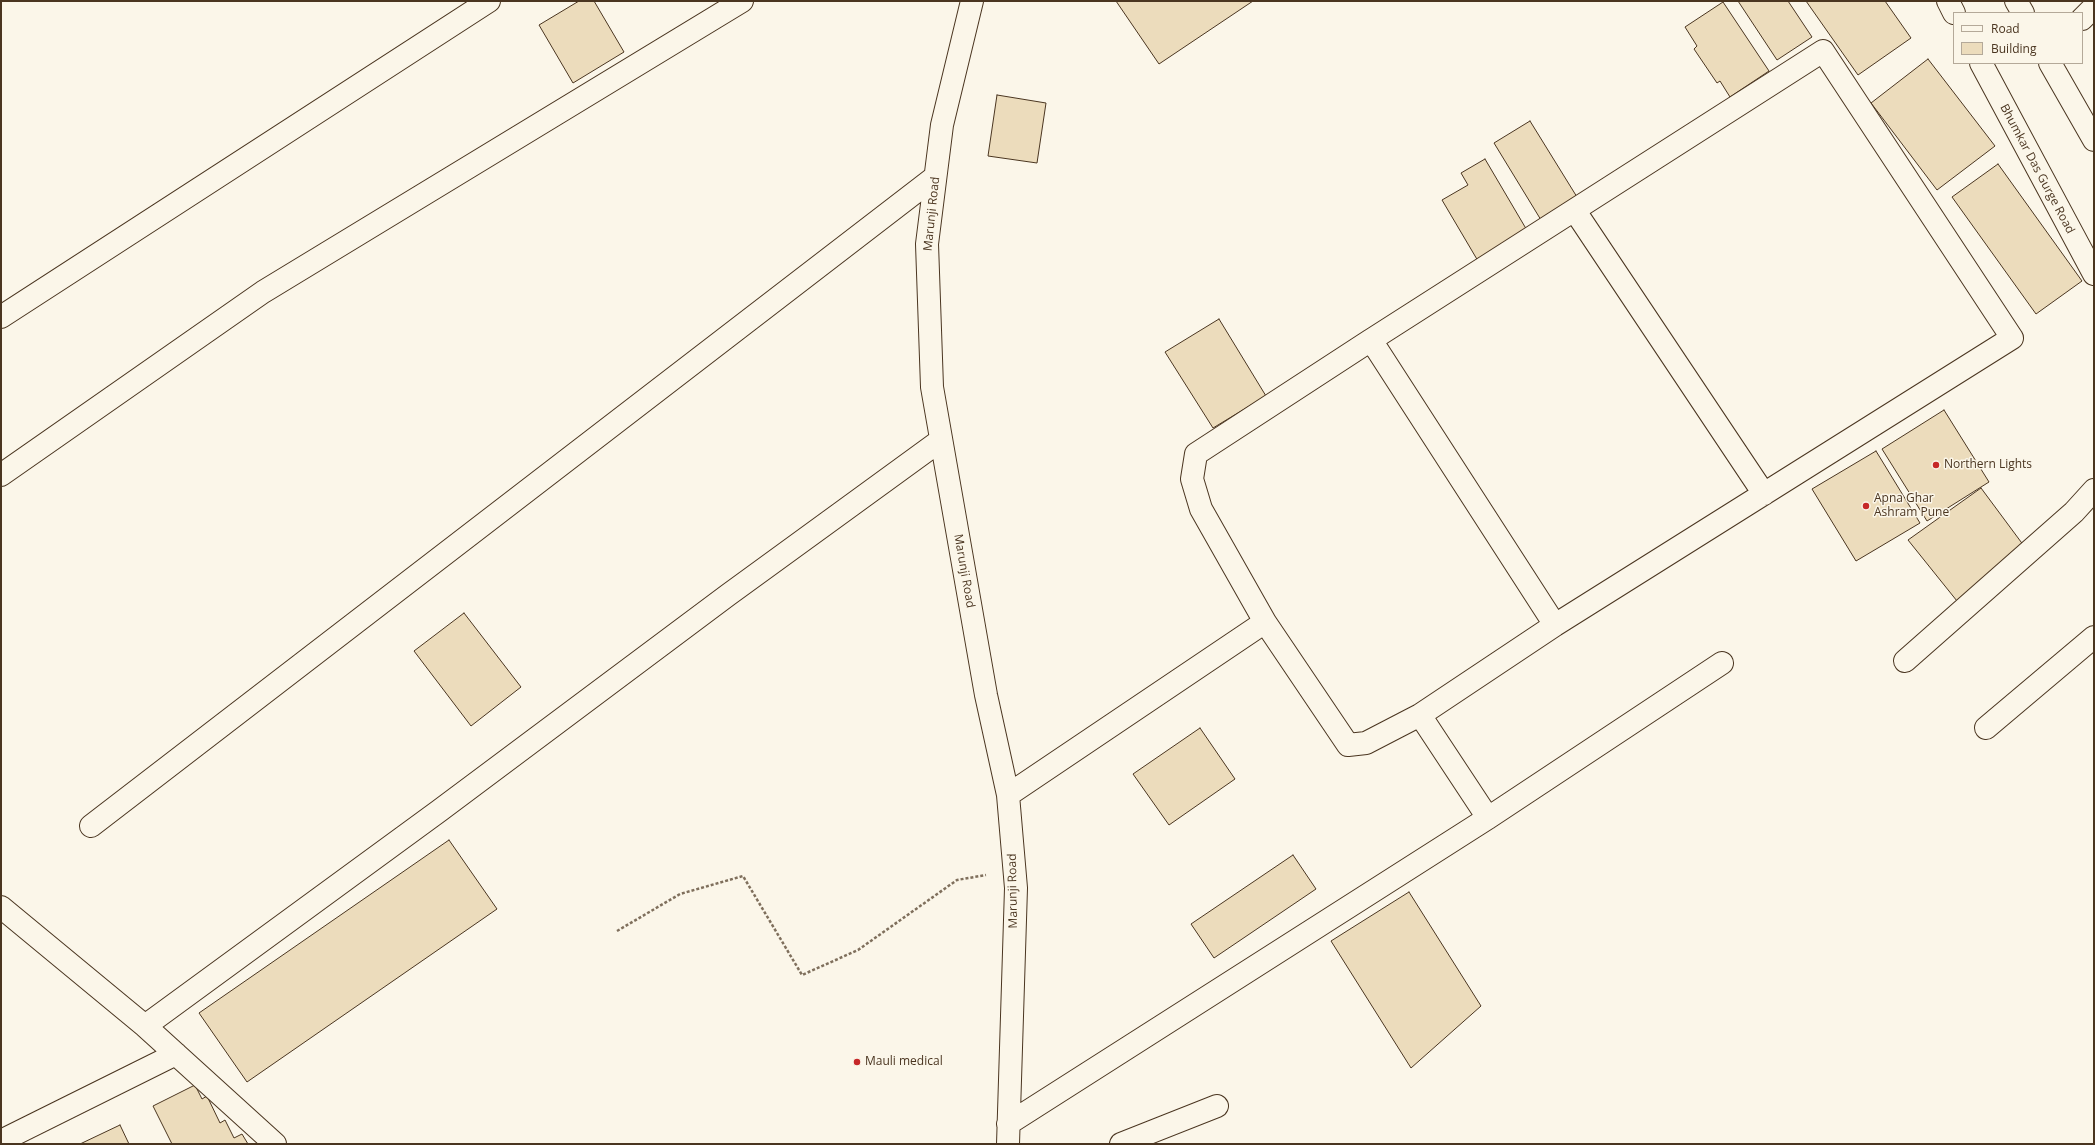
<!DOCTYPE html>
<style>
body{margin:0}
#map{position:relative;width:2095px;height:1145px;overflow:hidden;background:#fbf6e9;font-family:"Open Sans",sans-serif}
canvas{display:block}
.frame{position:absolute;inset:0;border:2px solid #4a3520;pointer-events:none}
.legend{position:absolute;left:1953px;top:12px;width:130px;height:52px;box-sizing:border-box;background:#fbf6e9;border:1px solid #b4a999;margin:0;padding:5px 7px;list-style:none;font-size:12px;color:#4a3520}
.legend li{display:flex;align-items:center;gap:8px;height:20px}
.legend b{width:20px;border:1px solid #b4a999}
</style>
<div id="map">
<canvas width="2095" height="1145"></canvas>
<div class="frame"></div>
<ul class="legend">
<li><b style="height:5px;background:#fbf6e9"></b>Road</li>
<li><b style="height:11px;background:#ecdcbc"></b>Building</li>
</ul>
</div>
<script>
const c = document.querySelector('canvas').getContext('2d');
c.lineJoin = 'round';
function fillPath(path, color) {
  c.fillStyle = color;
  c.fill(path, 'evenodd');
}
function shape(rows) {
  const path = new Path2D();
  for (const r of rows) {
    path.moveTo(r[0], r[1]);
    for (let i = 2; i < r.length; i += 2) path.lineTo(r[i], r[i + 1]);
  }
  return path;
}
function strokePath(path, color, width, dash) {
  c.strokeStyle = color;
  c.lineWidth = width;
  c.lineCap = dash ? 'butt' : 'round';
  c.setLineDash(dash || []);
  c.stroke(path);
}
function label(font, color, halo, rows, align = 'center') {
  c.font = font + ' "Open Sans",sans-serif';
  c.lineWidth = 3;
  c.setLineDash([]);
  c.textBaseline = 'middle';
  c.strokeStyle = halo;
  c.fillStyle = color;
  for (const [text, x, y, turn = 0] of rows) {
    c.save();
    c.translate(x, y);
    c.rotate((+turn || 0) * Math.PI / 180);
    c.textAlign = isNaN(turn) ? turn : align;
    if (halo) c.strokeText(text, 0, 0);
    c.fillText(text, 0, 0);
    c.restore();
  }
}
const building = shape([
 [579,1,594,1,624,52,573,83,539,25,579,1],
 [1116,1,1253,1,1159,64,1116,1],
 [1738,1,1788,1,1812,37,1777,60,1738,1],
 [1806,1,1885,1,1911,38,1858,75,1806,1],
 [1723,2,1769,71,1730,97,1720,81,1717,83,1694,49,1697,46,1685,27,1723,2],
 [1928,59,1995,146,1937,190,1871,103,1928,59],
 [997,95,1046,103,1037,163,988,156,997,95],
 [1530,121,1577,197,1541,220,1494,143,1530,121],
 [1485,159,1528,232,1478,261,1442,200,1468,185,1461,173,1485,159],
 [1998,164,2082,281,2036,314,1952,197,1998,164],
 [1219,319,1266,396,1213,428,1165,352,1219,319],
 [1944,410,1989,482,1927,521,1882,449,1944,410],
 [1876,451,1920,523,1856,561,1812,489,1876,451],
 [1981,488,2027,550,1957,601,1908,540,1981,488],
 [464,613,521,687,471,726,414,651,464,613],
 [1200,728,1235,779,1169,825,1133,774,1200,728],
 [449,840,497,909,247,1082,199,1013,449,840],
 [1293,855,1316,889,1214,958,1191,924,1293,855],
 [1409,892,1481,1006,1411,1068,1331,941,1409,892],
 [195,1085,202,1099,207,1096,220,1123,225,1120,234,1138,242,1134,248,1144,172,1144,153,1106,195,1085],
 [120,1125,129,1144,80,1144,120,1125]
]);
fillPath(building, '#ecdcbc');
strokePath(building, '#4a3520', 1);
const minor = shape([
 [972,1,942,125,927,244,932,387,986,695,1008,795,1016,888,1008,1144],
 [2082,19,2094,7],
 [1575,211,1764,494],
 [1,317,489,1],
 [1,475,263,292,742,1],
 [1265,622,1201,509,1192,479,1196,454,1371,340],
 [1905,661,2074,512,2094,490],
 [1420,715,1488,818],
 [1986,728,2094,637],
 [1008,795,1265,622,1348,745,1366,743,1420,715,1555,625,2012,338,1823,51,1371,340,1555,625],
 [91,826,935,177],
 [1,907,145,1026,275,1144],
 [145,1026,439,811,728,595,941,440],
 [1008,1124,1488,818,1722,663],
 [1,1141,176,1054],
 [1121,1144,1217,1106]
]);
const major = shape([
 [1948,1,1954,13],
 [2016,1,2023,13],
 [1981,63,2094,274],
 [2050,63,2094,140]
]);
strokePath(minor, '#4a3520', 24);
strokePath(major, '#4a3520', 24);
strokePath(shape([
 [617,931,680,894,743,876,802,975,858,950,957,880,986,875]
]), '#7f6f5c', 2.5, [3, 2]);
strokePath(minor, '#fbf6e9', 22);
strokePath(major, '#fbf6e9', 22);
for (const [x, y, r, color] of [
 [1936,465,4,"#c62828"],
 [1866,506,4,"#c62828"],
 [857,1062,4,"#c62828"]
]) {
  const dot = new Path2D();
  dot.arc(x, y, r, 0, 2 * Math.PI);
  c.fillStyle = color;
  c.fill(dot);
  strokePath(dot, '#fbf6e9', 1.5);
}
label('12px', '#4a3520', '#fbf6e9', [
 ["Bhumkar Das Gurge Road",2037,169,62],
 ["Marunji Road",932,214,-84],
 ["Marunji Road",964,571,80],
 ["Marunji Road",1013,891,-91]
]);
label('12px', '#4a3520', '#fbf6e9', [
 ["Northern Lights",1944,465],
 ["Apna Ghar",1874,499],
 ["Ashram Pune",1874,513],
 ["Mauli medical",865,1062]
], 'left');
</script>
